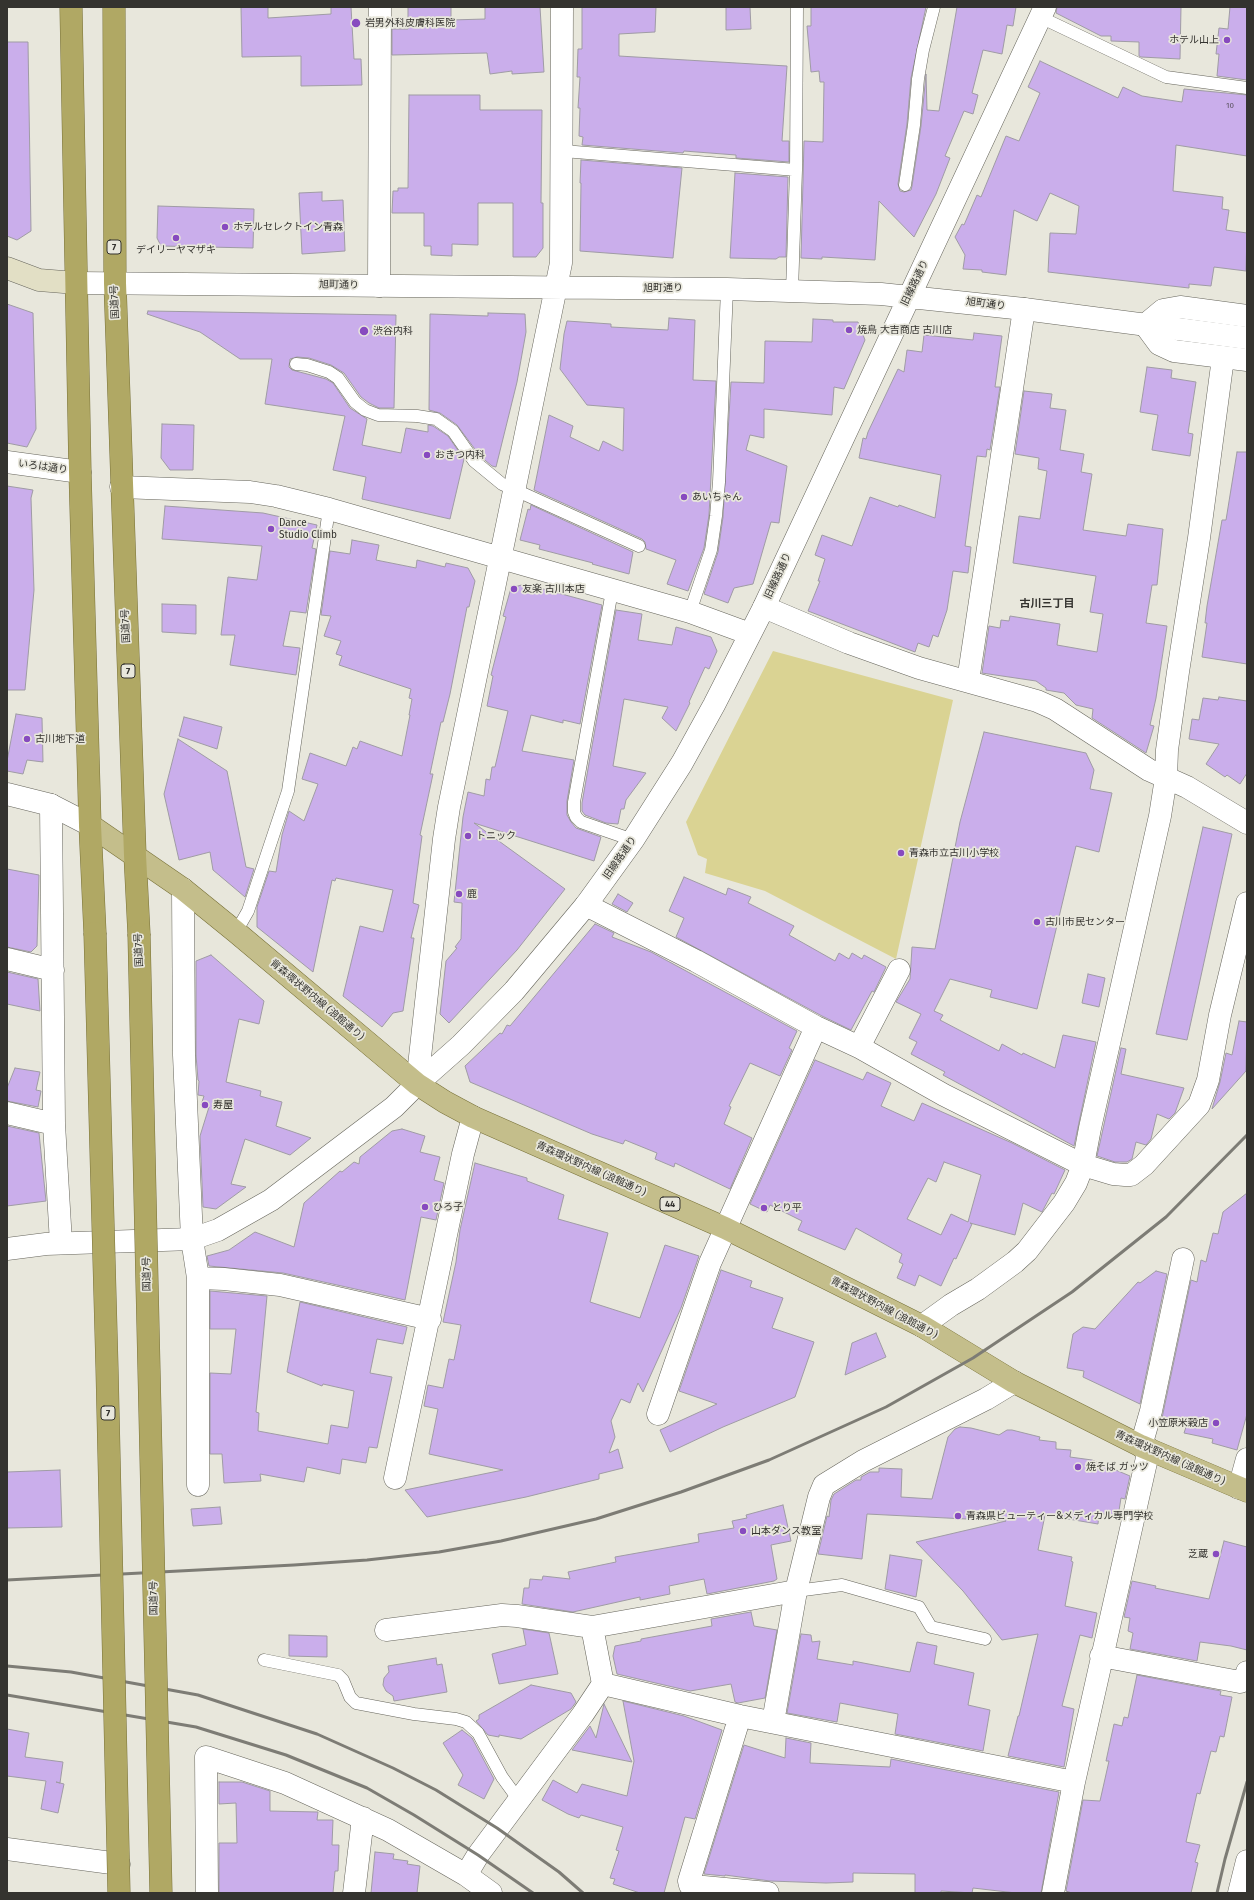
<!DOCTYPE html>
<meta charset="utf-8">
<style>
body{margin:0}
#map{position:relative;width:1254px;height:1900px;overflow:hidden;background:#e8e7dc;font-family:"Fira Sans",sans-serif}
canvas{display:block}
.frame{position:absolute;inset:0;border:8px solid #34332f;pointer-events:none}
</style>
<div id="map">
<canvas width="1254" height="1900"></canvas>
<div class="frame"></div>
</div>
<script>
const c = document.querySelector('canvas').getContext('2d');
c.lineJoin = 'round';
function fillPath(path, color) {
  c.fillStyle = color;
  c.fill(path, 'evenodd');
}
function shape(rows) {
  const path = new Path2D();
  for (const r of rows) {
    path.moveTo(r[0], r[1]);
    for (let i = 2; i < r.length; i += 2) path.lineTo(r[i], r[i + 1]);
  }
  return path;
}
function strokePath(path, color, width, dash) {
  c.strokeStyle = color;
  c.lineWidth = width;
  c.lineCap = dash ? 'butt' : 'round';
  c.setLineDash(dash || []);
  c.stroke(path);
}
function label(font, color, halo, rows, align = 'center') {
  c.font = font + ' "Fira Sans","Noto Sans JP",sans-serif';
  c.lineWidth = 3.5;
  c.setLineDash([]);
  c.textBaseline = 'middle';
  c.strokeStyle = halo;
  c.fillStyle = color;
  for (const [text, x, y, turn = 0] of rows) {
    c.save();
    c.translate(x, y);
    c.rotate((+turn || 0) * Math.PI / 180);
    c.textAlign = isNaN(turn) ? turn : align;
    if (halo) c.strokeText(text, 0, 0);
    c.fillText(text, 0, 0);
    c.restore();
  }
}
fillPath(shape([
 [773,651,953,700,896,959,765,891,705,873,707,859,698,855,686,822]
]), '#dad393');
const building = shape([
 [241,7,268,7,268,18,331,14,331,7,351,7,354,59,361,59,362,85,301,86,301,56,242,57,241,7],
 [408,7,451,7,451,20,485,19,485,7,540,7,544,72,512,74,512,71,490,74,487,53,392,55,392,29,408,29,408,7],
 [582,7,656,7,655,32,619,34,619,56,787,66,782,141,789,141,789,162,736,158,736,155,684,151,683,153,582,145,583,137,579,136,580,108,578,108,580,77,577,77,578,49,582,49,582,7],
 [726,7,750,7,751,29,726,30,726,7],
 [811,7,926,7,911,78,907,124,898,184,900,191,904,192,911,190,912,186,921,126,926,74,927,110,939,111,957,7,1016,7,1013,26,1007,25,1002,54,983,50,972,93,978,95,973,114,964,111,945,156,950,158,936,194,914,237,879,201,875,260,822,257,822,259,801,258,804,141,823,142,824,82,820,82,819,71,811,72,807,26,811,26,811,7],
 [1057,7,1181,7,1180,59,1141,57,1139,56,1139,42,1111,41,1111,36,1101,36,1056,13,1057,7],
 [1230,7,1247,7,1247,80,1217,76,1219,54,1216,54,1219,28,1228,29,1230,7],
 [7,42,28,42,31,231,17,240,7,236,7,42],
 [1040,61,1118,98,1123,87,1142,96,1182,102,1184,89,1247,95,1247,156,1176,145,1173,191,1223,197,1222,209,1229,210,1226,230,1247,233,1246,271,1214,267,1211,286,1189,284,1189,288,1048,272,1050,233,1076,234,1079,206,1050,193,1037,221,1014,210,1006,275,982,272,982,270,963,269,965,255,955,237,962,224,964,225,977,195,981,197,1006,136,1019,141,1040,93,1028,87,1040,61],
 [409,95,480,95,480,110,542,110,541,203,543,203,543,248,536,257,513,257,513,203,478,203,478,245,452,244,452,256,431,255,431,246,424,246,424,213,392,213,393,191,398,191,398,188,408,188,409,95],
 [581,160,682,168,673,258,580,251,581,183,580,183,581,160],
 [735,173,788,177,786,257,779,257,776,259,730,258,735,173],
 [322,192,322,201,343,200,345,251,302,254,299,193,322,192],
 [158,206,254,209,253,248,161,246,157,238,158,206],
 [7,304,33,313,36,429,27,447,7,443,7,304],
 [148,311,396,315,394,408,379,408,369,403,361,397,344,373,331,365,309,358,297,357,290,359,289,367,292,370,326,379,333,383,350,408,367,419,362,445,401,453,406,428,428,432,428,425,433,426,448,436,464,459,450,519,362,499,366,477,333,470,345,416,265,404,272,359,240,359,200,332,147,314,148,311],
 [488,313,525,314,526,332,517,382,496,467,492,466,480,456,457,425,440,413,429,410,430,314,488,316,488,313],
 [669,318,695,320,693,380,716,381,709,515,704,548,688,591,667,584,676,560,646,549,645,542,642,539,534,490,549,415,573,426,570,437,599,451,603,441,623,451,624,408,587,405,560,369,564,334,567,321,611,324,611,327,668,330,669,318],
 [813,319,833,320,833,322,858,322,865,340,844,389,834,387,832,415,764,409,764,438,750,435,746,450,787,466,779,523,771,522,753,584,734,588,728,603,704,594,718,552,723,517,731,382,764,383,765,341,812,342,813,319],
 [974,333,1002,336,995,387,1000,387,990,450,987,449,986,457,977,456,965,546,971,547,968,573,953,571,947,610,938,637,933,635,929,647,918,643,915,652,808,611,820,581,818,581,825,559,815,555,822,535,852,546,870,497,898,507,899,505,935,518,941,475,859,458,863,438,866,439,868,432,898,369,904,372,907,350,922,352,924,335,973,340,974,333],
 [1147,367,1172,370,1171,378,1196,382,1188,433,1193,434,1190,456,1152,450,1158,415,1140,412,1147,367],
 [1024,391,1052,394,1050,408,1066,410,1060,450,1084,454,1081,472,1092,474,1083,530,1126,536,1128,524,1163,529,1157,585,1152,585,1146,623,1167,626,1156,698,1150,725,1154,726,1146,753,1092,718,1093,709,1076,705,1064,693,1046,690,1046,688,1036,681,982,673,989,626,1000,628,1001,620,1009,621,1010,616,1060,624,1057,645,1097,652,1103,614,1090,612,1096,576,1013,563,1019,516,1040,519,1047,471,1038,469,1039,458,1015,454,1024,391],
 [162,424,194,425,193,470,170,470,161,458,162,424],
 [1237,452,1247,452,1247,664,1202,657,1207,623,1205,623,1207,606,1222,520,1226,520,1237,452],
 [7,486,33,490,31,498,34,590,25,690,7,690,7,486],
 [531,505,633,552,629,574,592,564,593,563,539,549,540,545,520,540,528,509,530,510,531,505],
 [165,506,263,513,317,525,312,548,316,549,306,613,290,611,283,646,300,648,296,675,230,665,235,635,221,635,228,577,257,580,262,546,162,539,165,506],
 [352,540,379,545,376,560,416,568,417,560,445,567,446,563,468,568,475,581,469,607,467,607,450,694,443,722,441,722,430,774,433,774,420,835,422,836,413,903,419,905,411,938,414,938,403,1011,393,1013,382,1027,343,996,360,926,383,932,393,890,336,878,335,881,332,880,313,972,257,927,257,907,269,871,276,872,282,835,289,811,304,821,318,784,302,779,310,753,346,766,353,747,357,749,360,741,402,756,410,715,409,715,412,699,409,698,411,689,339,665,342,656,336,654,341,641,324,636,331,616,321,615,330,551,350,554,352,540],
 [525,584,602,605,580,724,563,720,563,723,531,715,522,751,574,760,567,801,567,815,571,822,576,828,601,837,594,861,474,823,565,889,517,950,449,1023,440,1014,446,961,457,948,455,947,461,939,462,903,454,902,463,817,468,792,484,796,486,779,490,780,492,767,495,767,508,711,487,706,493,676,491,675,506,617,503,616,511,588,525,584],
 [162,604,196,605,196,634,162,632,162,604],
 [616,610,642,614,638,640,672,645,676,627,711,637,717,651,709,669,705,667,689,702,690,703,676,731,662,718,668,707,624,699,613,766,646,773,626,800,624,809,621,809,618,824,606,823,585,815,582,811,582,803,616,610],
 [1219,697,1247,701,1247,773,1240,784,1227,775,1225,777,1206,764,1219,744,1189,739,1192,719,1199,720,1203,698,1218,700,1219,697],
 [16,714,42,718,43,762,27,760,23,774,7,771,7,761,16,714],
 [184,717,222,727,217,749,179,736,184,717],
 [984,732,1086,753,1094,770,1090,789,1112,793,1099,852,1076,846,1037,1009,990,997,992,990,950,979,934,1011,943,1015,940,1020,999,1051,1002,1044,1022,1055,1023,1053,1055,1068,1063,1035,1096,1042,1074,1146,943,1075,945,1072,911,1054,917,1042,909,1038,921,1014,896,1002,910,979,912,947,935,949,960,822,984,732],
 [178,739,227,771,246,867,254,869,245,897,213,870,210,852,179,860,164,794,178,739],
 [1203,827,1232,834,1187,1040,1156,1034,1203,827],
 [7,869,39,875,37,946,31,952,7,947,7,869],
 [684,877,726,895,728,888,751,897,748,903,794,926,789,935,835,961,839,953,849,959,852,953,862,959,864,955,886,967,874,992,872,991,851,1030,822,1016,676,937,684,918,669,911,684,877],
 [618,894,633,903,627,912,612,904,618,894],
 [595,924,614,933,612,937,651,952,797,1031,789,1048,792,1050,780,1076,750,1063,729,1106,731,1107,724,1124,752,1138,730,1189,675,1163,674,1167,655,1159,657,1153,625,1140,623,1144,592,1134,470,1082,465,1066,500,1033,502,1034,507,1025,510,1026,595,924],
 [211,955,264,1001,259,1024,239,1019,226,1082,261,1091,260,1096,282,1102,276,1126,311,1138,290,1155,245,1139,231,1184,246,1187,216,1209,203,1207,200,1136,209,1107,201,1105,204,1096,198,1095,199,1081,198,1080,196,1055,196,961,211,955],
 [7,972,38,979,40,1011,7,1004,7,972],
 [1088,974,1105,978,1099,1007,1082,1003,1088,974],
 [1239,1021,1247,1022,1246,1071,1212,1109,1220,1082,1226,1053,1232,1055,1239,1021],
 [1121,1048,1126,1049,1121,1074,1184,1088,1175,1113,1169,1119,1157,1114,1151,1139,1146,1145,1136,1142,1132,1159,1127,1162,1115,1162,1097,1156,1121,1048],
 [815,1060,863,1080,867,1072,891,1083,881,1106,914,1121,922,1103,1012,1143,1065,1170,1054,1194,1052,1193,1042,1212,1023,1203,1015,1235,970,1223,972,1224,956,1259,954,1258,941,1286,919,1275,915,1286,897,1278,903,1264,899,1262,902,1254,856,1228,845,1250,798,1230,802,1221,770,1205,767,1212,750,1204,815,1060],
 [944,1162,981,1175,968,1222,951,1214,941,1235,907,1219,928,1178,936,1182,944,1162],
 [15,1068,40,1072,36,1090,41,1091,38,1107,7,1101,7,1088,15,1068],
 [7,1126,39,1133,46,1201,7,1206,7,1126],
 [402,1129,425,1136,420,1152,440,1157,434,1180,444,1183,436,1220,421,1217,405,1300,283,1273,209,1266,207,1256,229,1250,255,1232,294,1247,304,1203,340,1171,342,1172,354,1162,359,1164,360,1157,392,1131,402,1129],
 [475,1163,527,1178,527,1181,564,1195,558,1219,608,1233,590,1302,640,1318,665,1245,699,1256,681,1308,643,1392,638,1383,630,1403,621,1399,611,1421,615,1437,609,1453,618,1449,623,1468,599,1474,599,1479,526,1497,427,1517,405,1490,503,1470,429,1454,438,1409,424,1406,428,1385,443,1388,449,1359,454,1360,461,1325,443,1322,456,1262,460,1230,475,1163],
 [1247,1193,1247,1414,1237,1450,1212,1443,1213,1439,1184,1433,1186,1427,1172,1424,1172,1420,1162,1418,1191,1280,1197,1282,1201,1260,1206,1262,1213,1233,1218,1234,1223,1212,1247,1193],
 [721,1270,752,1281,750,1287,783,1298,772,1328,814,1342,795,1397,723,1427,670,1452,660,1430,717,1404,679,1391,721,1270],
 [1156,1271,1167,1274,1140,1404,1083,1377,1084,1371,1067,1368,1073,1334,1083,1327,1095,1329,1138,1282,1140,1283,1156,1271],
 [210,1291,267,1296,256,1412,259,1413,258,1431,328,1444,331,1425,348,1428,354,1391,323,1384,322,1386,287,1372,300,1302,407,1327,403,1344,377,1339,370,1373,392,1377,377,1448,369,1447,366,1463,342,1459,340,1474,307,1467,304,1482,260,1474,261,1481,224,1483,222,1454,210,1454,210,1373,231,1374,236,1329,210,1329,210,1291],
 [876,1333,886,1357,845,1375,852,1343,876,1333],
 [960,1427,971,1428,999,1435,1007,1430,1012,1430,1040,1437,1039,1440,1056,1442,1056,1449,1071,1450,1070,1457,1092,1460,1130,1476,1125,1499,1121,1498,1118,1517,1099,1513,1098,1524,1045,1515,1038,1550,1072,1557,1071,1561,1073,1562,1065,1606,1097,1613,1092,1638,1080,1635,1062,1706,1074,1709,1064,1767,1008,1756,1018,1716,1019,1716,1038,1634,1002,1640,963,1591,916,1542,1006,1521,867,1514,862,1559,818,1554,827,1516,829,1517,831,1500,834,1494,856,1480,861,1480,861,1477,870,1472,879,1472,879,1468,902,1469,901,1497,932,1499,948,1437,955,1429,960,1427],
 [60,1470,62,1527,7,1528,7,1472,60,1470],
 [783,1505,791,1541,771,1545,777,1579,774,1581,707,1594,704,1579,669,1586,670,1594,640,1600,640,1597,573,1612,522,1604,524,1588,529,1588,530,1579,542,1580,543,1576,570,1579,568,1572,616,1562,615,1557,699,1542,698,1534,734,1528,732,1521,747,1518,746,1515,783,1505],
 [220,1507,222,1524,193,1526,191,1509,220,1507],
 [1224,1541,1247,1547,1247,1650,1231,1646,1200,1642,1197,1661,1130,1649,1133,1633,1128,1631,1130,1618,1124,1617,1132,1581,1156,1586,1155,1588,1209,1599,1224,1541],
 [890,1555,922,1560,916,1597,885,1589,890,1555],
 [751,1612,754,1626,777,1630,765,1698,738,1703,735,1702,731,1684,690,1691,617,1674,613,1656,615,1646,641,1641,641,1639,712,1626,711,1619,751,1612],
 [523,1629,549,1633,558,1674,499,1684,492,1654,526,1645,523,1629],
 [801,1634,811,1635,812,1642,820,1641,817,1659,853,1665,853,1661,910,1672,917,1642,937,1646,934,1664,974,1673,968,1705,990,1710,983,1751,895,1734,898,1714,840,1703,837,1722,787,1713,801,1634],
 [289,1635,327,1636,327,1657,289,1656,289,1635],
 [436,1658,437,1665,442,1664,447,1692,394,1701,393,1696,386,1691,383,1685,384,1678,389,1672,388,1666,436,1658],
 [1137,1675,1221,1691,1220,1695,1232,1697,1224,1737,1220,1736,1216,1752,1211,1751,1200,1794,1197,1793,1186,1842,1200,1845,1195,1862,1198,1863,1191,1893,1072,1893,1066,1891,1083,1800,1100,1801,1109,1761,1106,1761,1114,1724,1122,1726,1124,1717,1128,1718,1137,1675],
 [531,1685,571,1693,576,1702,571,1709,521,1739,499,1735,499,1737,488,1735,476,1721,479,1719,479,1715,531,1685],
 [623,1701,684,1716,722,1730,695,1819,685,1817,664,1893,640,1893,613,1884,615,1879,610,1878,619,1851,616,1850,623,1827,581,1815,579,1818,568,1814,542,1800,553,1780,577,1793,582,1784,627,1796,634,1761,623,1701],
 [604,1704,632,1762,572,1750,590,1726,596,1738,604,1704],
 [7,1729,29,1733,25,1757,63,1762,60,1783,56,1782,64,1784,58,1813,41,1809,46,1781,7,1776,7,1729],
 [462,1730,472,1738,494,1779,484,1799,458,1785,463,1775,443,1743,462,1730],
 [786,1738,811,1743,810,1763,890,1767,891,1759,1059,1792,1041,1893,1016,1893,973,1888,972,1893,941,1891,941,1893,915,1893,915,1874,853,1873,853,1882,826,1883,770,1881,725,1875,725,1876,704,1874,744,1745,785,1758,786,1738],
 [219,1782,242,1782,270,1791,270,1811,318,1812,317,1820,333,1820,332,1845,339,1845,338,1871,335,1871,333,1893,219,1893,219,1843,237,1843,236,1803,219,1804,219,1782],
 [375,1852,394,1854,393,1859,408,1861,407,1864,420,1866,417,1893,371,1893,375,1852]
]);
fillPath(building, '#caaeeb');
strokePath(building, '#9f9ba4', 1);
const service = shape([
 [1040,17,1166,77,1247,88],
 [563,151,796,170],
 [905,185,914,125,918,79,923,50,934,7],
 [792,291,796,170,797,7],
 [296,364,307,365,329,372,338,378,355,402,365,410,378,415,417,416,436,419,453,431,474,461,502,484,639,546],
 [612,591,574,802,574,812,576,817,581,822,633,840],
 [690,612,711,550,716,516,719,482,727,289],
 [236,932,248,911,288,791,329,509],
 [796,1591,842,1585,919,1607,931,1627,985,1639],
 [264,1660,338,1675,343,1680,350,1697,356,1703,414,1714,456,1719,466,1722,478,1733,502,1777,518,1799]
]);
const minor = shape([
 [379,286,380,7],
 [1247,316,1180,307,1163,310,1145,325,1159,344,1174,351,1247,360],
 [7,462,80,472],
 [764,607,849,643,919,668,1037,701,1055,709,1149,770,1187,787,1247,823],
 [968,681,1024,309],
 [51,805,54,1124,61,1243],
 [183,889,184,1055,192,1239,198,1278,198,1485],
 [586,905,696,961,816,1027,859,1047,944,1095,1083,1165,1113,1174,1125,1175,1131,1175,1144,1165,1199,1105,1208,1080,1220,1015,1247,903],
 [7,959,53,970],
 [859,1047,899,970],
 [7,1113,54,1124],
 [198,1278,224,1279,280,1285,430,1319],
 [922,1326,951,1305,978,1289,1015,1262,1027,1251,1064,1203,1076,1183,1083,1165,1090,1128,1160,816,1166,778,1167,750,1178,672,1199,538,1223,358],
 [658,1414,710,1263,816,1027],
 [1141,1446,1151,1411,1183,1259],
 [395,1478,463,1154,473,1117],
 [1239,1488,1247,1459],
 [386,1630,502,1615,517,1616,592,1627],
 [1101,1656,1240,1682,1245,1680,1247,1672],
 [603,1684,592,1627,796,1591],
 [740,1716,689,1881,690,1885,693,1886,768,1893],
 [773,1722,796,1591,819,1497,824,1485,863,1461,986,1399,1014,1382],
 [7,1849,119,1864],
 [466,1875,478,1855,583,1714,603,1684,740,1716,1074,1782],
 [207,1893,206,1757,285,1783,388,1830,466,1875,491,1893],
 [354,1893,363,1818],
 [1053,1893,1074,1782,1149,1449],
 [1239,1893,1247,1861]
]);
const tertiary = shape([
 [76,283,727,289,881,294,1024,309,1247,338],
 [121,487,250,492,276,496,329,509,690,612,750,634],
 [7,794,51,805,90,825],
 [417,1084,444,839,449,807,561,263,562,7],
 [7,1249,46,1244,192,1239,218,1230,271,1200,394,1107,417,1084,461,1045,514,991,586,905,633,840,682,763,714,705,764,607,1045,7]
]);
const secondary = shape([
 [7,268,39,280,76,283]
]);
const primary = shape([
 [90,825,183,889,236,932,417,1084,445,1102,473,1117,725,1228,830,1280,922,1326,1014,1382,1141,1446,1247,1491]
]);
const trunk = shape([
 [71,7,80,472,90,825,95,933],
 [114,7,115,283,135,855,139,934]
]);
strokePath(service, '#66655c', 13);
strokePath(minor, '#66655c', 23);
strokePath(tertiary, '#66655c', 23);
strokePath(secondary, '#66655c', 23);
strokePath(primary, '#787138', 23);
strokePath(trunk, '#787138', 23);
strokePath(service, '#fff', 12);
strokePath(minor, '#fff', 22);
strokePath(tertiary, '#fff', 22);
strokePath(secondary, '#e2dfc5', 22);
strokePath(primary, '#c4be8b', 22);
strokePath(trunk, '#b0a864', 22);
strokePath(shape([
 [7,1580,294,1565,367,1560,439,1552,501,1541,596,1519,681,1492,769,1460,886,1407,973,1358,1072,1292,1166,1217,1247,1135],
 [7,1666,71,1672,198,1695,317,1734,393,1768,436,1790,497,1828,559,1872,583,1893],
 [7,1695,196,1727,286,1755,367,1788,414,1815,478,1855,533,1893],
 [1217,1893,1225,1859,1247,1782]
]), '#7d7c75', 3);
const trunkBridge = shape([
 [95,933,107,1368,119,1893],
 [139,934,161,1893]
]);
strokePath(trunkBridge, '#787138', 23, []);
strokePath(trunkBridge, '#b0a864', 22);
for (const [x, y, r, color] of [
 [356,23,5,"#874abf"],
 [1227,40,4,"#874abf"],
 [225,227,4,"#874abf"],
 [176,238,4,"#874abf"],
 [849,330,4,"#874abf"],
 [364,331,5,"#874abf"],
 [427,455,4,"#874abf"],
 [684,497,4,"#874abf"],
 [271,529,4,"#874abf"],
 [514,589,4,"#874abf"],
 [27,739,4,"#874abf"],
 [468,836,4,"#874abf"],
 [901,853,4,"#874abf"],
 [459,894,4,"#874abf"],
 [1037,922,4,"#874abf"],
 [205,1105,4,"#874abf"],
 [425,1207,4,"#874abf"],
 [764,1208,4,"#874abf"],
 [1216,1423,4,"#874abf"],
 [1078,1467,4,"#874abf"],
 [958,1516,4,"#874abf"],
 [743,1531,4,"#874abf"],
 [1216,1554,4,"#874abf"]
]) {
  const dot = new Path2D();
  dot.arc(x, y, r, 0, 2 * Math.PI);
  c.fillStyle = color;
  c.fill(dot);
  strokePath(dot, '#e8e7dc', 1.5);
}
label('8px', '#5a525e', null, [
 ["10",1230,106]
]);
for (const [x, y, w] of [
 [114,247,14],
 [128,671,14],
 [670,1204,20],
 [108,1413,14]
]) {
  const box = new Path2D();
  box.roundRect(x - w / 2, y - 7, w, 14, 3);
  c.fillStyle = '#e8e7dc';
  c.fill(box);
  strokePath(box, '#34332f', 1);
}
label('bold 9px', '#34332f', null, [
 ["7",114,247],
 ["7",128,671],
 ["44",670,1204],
 ["7",108,1413]
]);
label('10px', '#34332f', '#e8e7dc', [
 ["岩男外科皮膚科医院",365,23],
 ["ホテル山上",1219,40,"right"],
 ["ホテルセレクトイン青森",233,227],
 ["デイリーヤマザキ",176,250,"center"],
 ["焼鳥 大吉商店 古川店",857,330],
 ["渋谷内科",373,331],
 ["おきつ内科",435,455],
 ["あいちゃん",692,497],
 ["Dance",279,523],
 ["Studio Climb",279,535],
 ["友楽 古川本店",522,589],
 ["古川地下道",35,739],
 ["トニック",476,836],
 ["青森市立古川小学校",909,853],
 ["鹿",467,894],
 ["古川市民センター",1045,922],
 ["寿屋",213,1105],
 ["ひろ子",433,1207],
 ["とり平",772,1208],
 ["小笠原米穀店",1208,1423,"right"],
 ["焼そば ガッツ",1086,1467],
 ["青森県ビューティー&メディカル専門学校",966,1516],
 ["山本ダンス教室",751,1531],
 ["芝蔵",1208,1554,"right"]
], 'left');
label('10px', '#34332f', '#e8e7dc', [
 ["旧線路通り",915,283,-64],
 ["旭町通り",339,285,1],
 ["旭町通り",663,288],
 ["国道7号",115,302,-92],
 ["旭町通り",986,304,7],
 ["いろは通り",43,467,8],
 ["旧線路通り",778,576,-65],
 ["国道7号",126,626,-92],
 ["旧線路通り",620,858,-55],
 ["国道7号",139,950,-92],
 ["青森環状野内線 (浪館通り)",317,1000,40],
 ["青森環状野内線 (浪館通り)",591,1169,24],
 ["国道7号",147,1274,-91],
 ["青森環状野内線 (浪館通り)",884,1308,28],
 ["青森環状野内線 (浪館通り)",1170,1458,24],
 ["国道7号",154,1598,-91]
]);
label('bold 11px', '#34332f', '#e8e7dc', [
 ["古川三丁目",1047,604]
]);
</script>
